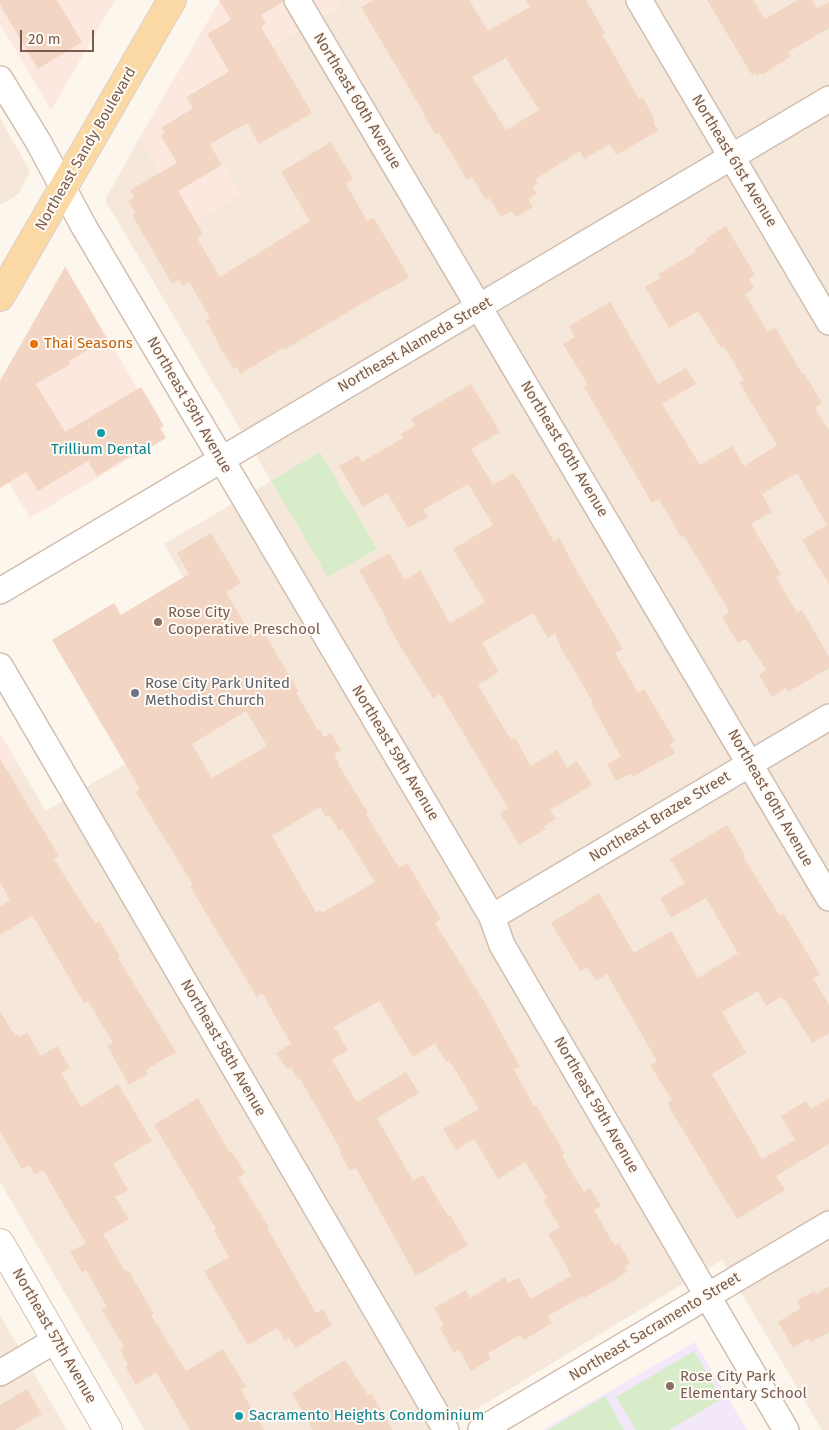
<!DOCTYPE html>
<style>
body{margin:0}
#map{position:relative;width:829px;height:1430px;overflow:hidden;background:#fdf6ec;font-family:"Fira Sans",sans-serif}
canvas{display:block}
.scale{position:absolute;left:20px;top:30px;width:74px;height:22px;box-sizing:border-box;border:2px solid #7a5c4d;border-top:0;padding-left:6px;font-size:15px;line-height:18px;white-space:nowrap;color:#7a5c4d;-webkit-text-stroke:4px #fffaf3;paint-order:stroke}
</style>
<div id="map">
<canvas width="829" height="1430"></canvas>
<div class="scale">20 m</div>
</div>
<script>
const c = document.querySelector('canvas').getContext('2d');
c.lineJoin = 'round';
function fillPath(path, color) { c.fillStyle = color; c.fill(path, 'evenodd'); }
function strokePath(path, color, width, dash) { c.strokeStyle = color; c.lineWidth = width; c.lineCap = dash ? 'butt' : 'round'; c.setLineDash(dash || []); c.stroke(path); }
function label(font, color, halo, rows, align = 'center') {
  c.font = font + ' "Fira Sans",sans-serif'; c.lineWidth = 4; c.setLineDash([]); c.textBaseline = 'middle'; c.strokeStyle = halo; c.fillStyle = color; for (const [text, x, y, turn = 0] of rows) {
    c.save(); c.translate(x, y); c.rotate((+turn || 0) * Math.PI / 180); c.textAlign = isNaN(turn) ? turn : align; if (halo) c.strokeText(text, 0, 0); c.fillText(text, 0, 0); c.restore();
  }
}
fillPath(new Path2D(`
 M335,0h494v1430h-7l-100,-170 -280,170h-297l-145,-248v-409l17,-11 29,49 155,-92 20,-78 -57,-97 107,-63 -166,-281 35,-63 51,87 49,-29 -57,-97 155,-91z
 M0,118l30,53 -11,23 -19,11z
 M0,1315l67,115h-67z`), '#f5e8da');
fillPath(new Path2D(`
 M0,0h115l-64,110 -51,-86z
 M220,0h115l4,6 -156,92 57,98 -48,28 -52,-87z
 M66,267l100,170 -136,81 -26,-43 -4,-94z
 M0,733l17,29 -17,11z`), '#fde8e0');
fillPath(new Path2D(`
 M695,1342l52,88h-205z`), '#f3e8fa');
fillPath(new Path2D(`
 M320,452l57,97 -49,28 -57,-96z
 M694,1351l28,48 -53,31h-33l-20,-33z
 M605,1396l19,34h-77z`), '#d8ecc9');
fillPath(new Path2D(`
 M0,0h57l25,42 -44,27 -38,-64z
 M219,0h64v2l-22,13 5,9 -5,3 51,86 -53,31 -12,-21 -37,21 12,21 -44,26 25,43 -6,4 23,39 90,-56 -29,-49 50,-30 22,37 -7,5 21,37 7,-3 35,59 -23,14 -1,-1 -101,60 -1,-2 -43,26 -3,-7 -3,2 -16,-24 1,-1 -13,-23 4,-3 -21,-36 -6,4 -4,-6 -7,4 -40,-69 3,-2 -7,-12 6,-3 -4,-8 47,-27 -16,-27 4,-3 -4,-5 32,-20 -6,-11 42,-26 -22,-37 24,-14z
 M374,0h95l19,31 42,-24 -4,-7h60l19,33 -3,1 37,65 3,-2 3,4 10,20 -2,1 5,9 -42,24 -6,-11 -26,15 -4,-8 -44,28 2,4 -5,3 4,8 -9,5 5,8 -17,10 -4,-6 -11,6 -12,-19 -3,2 -14,-23 -5,3 -28,-47 -3,2 -12,-19 1,-1 -64,-108zM506,58l33,52 -33,20 -34,-53z
 M707,0h46l12,19 33,-19h14l5,8 12,-6v26l-41,24 3,4 -29,19 -1,-2 -4,3 -2,-3 -3,2z
 M726,226l29,49 -6,4 5,9 -9,6 23,38 7,-5 27,47 2,-1 18,30 -7,5 14,22v154l-27,-44 25,-15 -30,-52 -35,21 10,18 -21,12 30,50 -5,3 21,36 5,-3 27,47v11l-41,24 -2,-4 -14,9 -13,-22 7,-5 -20,-31 -8,4 -16,-26 7,-5 -1,-3 -44,-73 -3,1 -22,-38 -7,4 -68,-116 4,-2 -25,-41 12,-7 -6,-11 41,-24 48,82 28,-16 10,16 -34,20 38,61 32,-19 12,20 33,-21 -38,-63 5,-2 -20,-34 -3,2 -23,-37 -29,17 -24,-41 15,-9 -2,-4 38,-22 -2,-3 14,-8 -2,-3z
 M65,267l42,72 -38,22 2,3 -35,20 29,48 76,-45 23,39 -4,2 6,10 -17,10 -1,-3 -51,31 -9,-15 -50,30 -12,-19 -26,16v-107z
 M471,384l29,48 -29,17 22,36 20,-12 7,9 34,60 5,-4 10,18h-1l55,93 -8,4 23,40 6,-4 31,52 -5,3 5,9 -43,24 -1,-3 -5,2 -10,5 -9,-17 14,-7 -30,-54 2,-1 -31,-52 -7,-16 -7,4 -15,-25 -51,30 17,29 -21,13 33,55 4,-2 16,28 26,-16 10,18 10,-7 15,24 -42,25 6,9 -12,7 2,3 -27,16 -19,-32 8,-5 -68,-114 -7,4 -33,-52 -14,-25h2l-29,-51 30,-17 16,27 15,-10 30,53 35,-21 -32,-53 40,-24 -25,-41 -45,26 5,7 -20,11 -21,-35 -24,14 -24,-41 19,-11 4,7 41,-24 -2,-4 14,-8 -4,-7z
 M211,533l30,50 -15,9 27,46 10,-7 36,61 -3,1 22,37 2,-1 4,8 7,-4 10,17 -7,4 5,9 -1,1 30,49 -2,1 33,54 8,-5 34,56 -6,4 50,80 35,64 -6,3 20,36 2,-1 29,49 -3,2 22,36 6,-4 11,18 -7,4 21,36 4,-3 11,20 -5,4 3,4 -13,9 -31,18 -1,-2 -35,20 4,7 -28,17 -4,-5 -32,18 3,6 -20,12 -12,-21 -5,3 -14,-25 4,-3 -10,-17 32,-18 4,8 35,-21 3,6 11,-5 12,21 40,-23 -3,-5 1,-1 -21,-36 12,-7 -17,-27 4,-2 -22,-36 -27,17 -24,-40 -18,11 -13,-21 36,-20 -30,-49 -3,2 -11,-19 -22,14 -34,-56 -45,26 14,23 -16,10 25,42 49,-30 13,21 -42,25 36,63 10,-6 25,41 2,-1 18,30 -52,31 -60,-108 -6,3 -11,-20 2,-1 -41,-71 -2,1 -7,-13 -4,2 -11,-16 15,-9 -29,-51 -5,4 -47,-77 -20,-34 3,-1 -57,-93 4,-3 -88,-149 62,-37 7,12 68,-41 -12,-21zM246,711l21,35 -55,32 -20,-34zM320,807l6,10 3,-2 10,16 3,-2 33,53 -53,31 -2,-3 -4,2 -44,-76z
 M0,759l59,97 -5,3 41,65 4,-3 21,35 -2,2 58,94 -30,18 2,4 -19,11 -22,-39 6,-3 -25,-42 -4,2 -48,-82 -4,-5 -32,19v-28l10,-7 -10,-18z
 M727,825l18,30 -2,1 37,60 4,-2 36,61 -7,3 16,27v28l-17,10 -28,-45 -2,1 -1,-2 -15,9 -8,-15 -36,21 24,41 -34,21 50,85 33,-19 -14,-24 25,-15 5,8 18,-11v46l-53,32 9,14 -48,29 -65,-107 -4,-9 4,-3 -22,-35 7,-4 -50,-87 -11,7 -9,-14 -7,4 -29,-48 48,-30 35,60 37,-22 27,47 40,-25 -32,-55 -35,20 -11,-20 25,-15 -15,-24z
 M0,1011l15,25 3,-2 2,3 7,-4 14,23 16,-10 13,22 -9,5 20,34 37,-23 34,57 -39,23 15,26 -13,7 14,22 -26,15 22,37 3,-1 26,44 -3,1 35,56 37,-22 23,38 -5,3 23,40h-74l-34,-58 -20,13 -11,-19 3,-2 -8,-14 4,-3 -22,-37 5,-3 -21,-37 -4,2 -12,-20 16,-9 -43,-73 -8,5 -6,-10 -7,4 -22,-37z
 M198,1098l32,55 2,-1 13,21 -7,5 31,49 -2,1 49,85 7,-4 9,16 -36,23 -7,-10 -4,3 -8,-13 -29,17 -44,-74 25,-14 -15,-26 2,-2 -62,-104z
 M829,1286v46l-18,10 -2,-4 -16,10 -15,-26 23,-14 -4,-7 17,-10 2,3z
 M345,1360l23,35 3,-2 22,37h-80l-21,-37z
 M27,1389l15,25 -27,16h-15v-25z`), '#f3d5c3');
const street = new Path2D(`
 M297,0l532,898
 M639,0l190,322
 M0,79l39,64 44,82 409,692 10,28 284,485
 M0,591l829,-492
 M0,666l446,764
 M492,917l337,-200
 M0,1373l56,-33
 M481,1430l348,-206`);
const secondary = new Path2D(`
 M0,1243l108,187`);
const primary = new Path2D(`
 M0,297l172,-297`);
strokePath(street, '#d1beb0', 28);
strokePath(secondary, '#d6c0b0', 30);
strokePath(primary, '#dad1cd', 30);
strokePath(street, '#fff', 25);
strokePath(secondary, '#fff', 28);
strokePath(primary, '#fbd9a5', 28);
for (const [x, y, r, color] of [
 [34,344,5,"#e8710a"],
 [101,433,5,"#0f9aa8"],
 [158,622,5,"#8d6e63"],
 [135,693,5,"#6b7280"],
 [670,1386,5,"#8d6e63"],
 [239,1416,5,"#0f9aa8"]
]) { const dot = new Path2D(); dot.arc(x, y, r, 0, 2 * Math.PI); c.fillStyle = color; c.fill(dot); strokePath(dot, '#fffaf3', 2); }
label('15px', '#7a5c4d', '#fffaf3', [
 ["Northeast 60th Avenue",357,101,59],
 ["Northeast Sandy Boulevard",86,149,-60],
 ["Northeast 61st Avenue",734,161,59],
 ["Northeast Alameda Street",415,345,-30],
 ["Northeast 59th Avenue",189,405,60],
 ["Northeast 60th Avenue",564,449,59],
 ["Northeast 59th Avenue",395,753,59],
 ["Northeast 60th Avenue",770,798,60],
 ["Northeast Brazee Street",660,817,-31],
 ["Northeast 58th Avenue",223,1048,60],
 ["Northeast 59th Avenue",596,1105,60],
 ["Northeast Sacramento Street",655,1327,-31],
 ["Northeast 57th Avenue",54,1336,60]
]);
label('15px', '#c56008', '#fffaf3', [
 ["Thai Seasons",44,344]
], 'left');
label('15px', '#0d838f', '#fffaf3', [
 ["Trillium Dental",101,450],
 ["Sacramento Heights Condominium",249,1416,"left"]
]);
label('15px', '#785e54', '#fffaf3', [
 ["Rose City",168,613],
 ["Cooperative Preschool",168,630],
 ["Rose City Park",680,1377],
 ["Elementary School",680,1394]
], 'left');
label('15px', '#5b616d', '#fffaf3', [
 ["Rose City Park United",145,684],
 ["Methodist Church",145,701]
], 'left');
</script>
